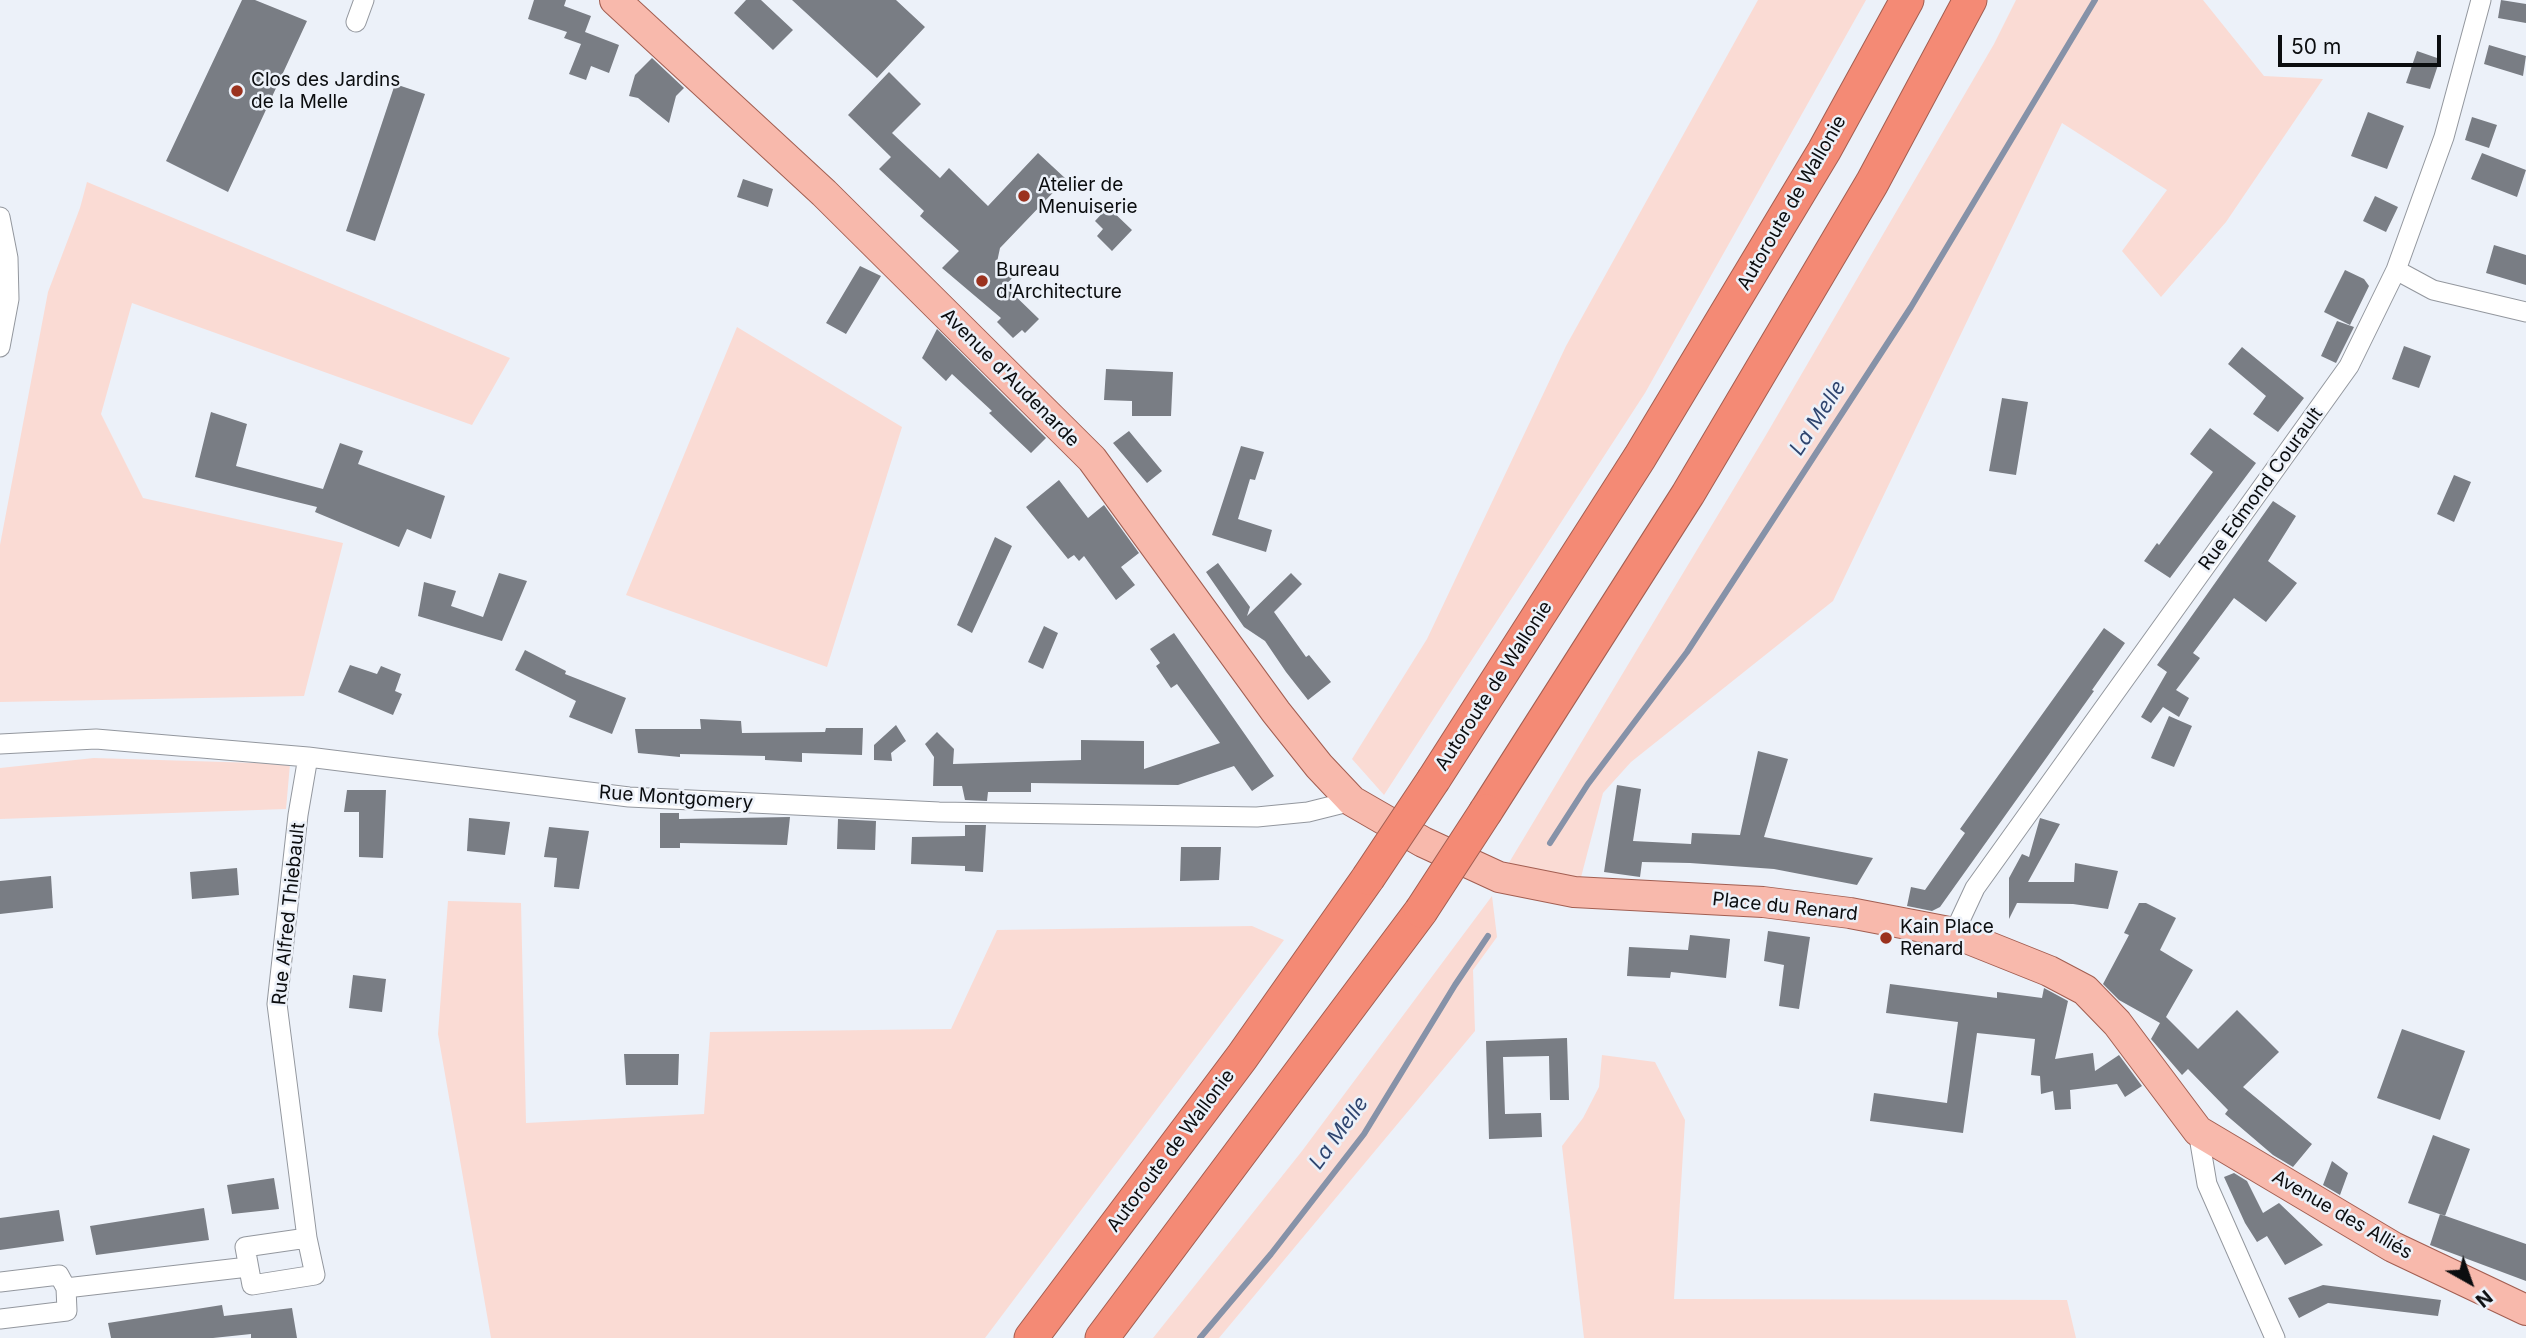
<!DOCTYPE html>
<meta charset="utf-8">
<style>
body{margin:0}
#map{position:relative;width:2526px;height:1338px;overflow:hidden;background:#ecf1f9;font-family:Inter,sans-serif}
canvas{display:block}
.north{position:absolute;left:2435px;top:1247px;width:70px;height:70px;-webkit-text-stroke:5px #ecf1f9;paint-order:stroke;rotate:140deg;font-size:19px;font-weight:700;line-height:28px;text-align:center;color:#0b0d0f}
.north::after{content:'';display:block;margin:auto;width:24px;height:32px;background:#0b0d0f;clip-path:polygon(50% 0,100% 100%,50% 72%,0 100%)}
.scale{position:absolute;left:2278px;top:35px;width:163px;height:32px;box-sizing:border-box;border:4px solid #0b0d0f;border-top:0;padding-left:9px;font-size:21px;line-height:24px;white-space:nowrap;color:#0b0d0f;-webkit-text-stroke:5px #ecf1f9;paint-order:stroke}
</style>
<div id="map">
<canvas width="2526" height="1338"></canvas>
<div class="north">N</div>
<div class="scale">50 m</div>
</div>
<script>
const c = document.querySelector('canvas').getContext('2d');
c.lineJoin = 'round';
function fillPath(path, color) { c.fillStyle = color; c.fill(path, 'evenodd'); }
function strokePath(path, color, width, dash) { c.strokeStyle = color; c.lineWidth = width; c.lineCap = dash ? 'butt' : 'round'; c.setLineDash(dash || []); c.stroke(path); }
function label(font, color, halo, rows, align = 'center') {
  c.font = font + ' Inter,sans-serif'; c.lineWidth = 5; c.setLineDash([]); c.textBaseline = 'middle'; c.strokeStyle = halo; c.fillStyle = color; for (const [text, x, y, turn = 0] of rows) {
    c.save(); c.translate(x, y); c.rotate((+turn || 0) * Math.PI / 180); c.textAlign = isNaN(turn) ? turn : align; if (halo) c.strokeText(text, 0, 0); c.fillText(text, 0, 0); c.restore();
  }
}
fillPath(new Path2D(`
 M1758,0h108l-221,393 -261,402 -32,-36 75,-120 139,-293z
 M2016,0h187l61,76 59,3 -97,143 -65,75 -39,-46 45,-61 -105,-67 -229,478 -202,161 -28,31 -24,92 -72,-19 259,-431 228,-391z
 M87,182l423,176 -38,67 -340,-122 -31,111 42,84 200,45 -39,153 -304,6v-157l48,-253 32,-84z
 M737,327l165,100 -75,240 -201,-72z
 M94,758l196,6 -4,45 -286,10v-51z
 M1492,896l5,41 -24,33 2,61 -256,307h-66l149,-187z
 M448,901l73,2 5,220 178,-9 6,-82 241,-3 46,-99 255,-4 32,14 -299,398h-494l-53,-304z
 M1602,1055l53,7 30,58 -11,179 393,1 9,38h-492l-22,-192 21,-28 16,-31z`), '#fadbd4');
strokePath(new Path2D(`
 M1550,843l38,-59 99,-132 224,-345 184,-307
 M1200,1338l71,-84 93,-120 91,-149 33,-49`), '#8692a8', 6);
fillPath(new Path2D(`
 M242,0h13l52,21 -79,171 -62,-31z
 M534,0h32l-2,6 27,10 -6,16 34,13 -10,28 -18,-7 -5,14 -17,-6 12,-30 -17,-6 3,-6 -39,-13z
 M746,0h15l32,30 -20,20 -39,-37z
 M792,0h104l29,27 -48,51z
 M2501,0l25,4v19l-28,-5z
 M2489,45l37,11 -3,20 -39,-12z
 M2417,51l23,8 -10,30 -24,-6z
 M652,58l32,30 -8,8 -7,27 -31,-25 -9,-2 6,-21z
 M889,72l32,32 -29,29 48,45 9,-10 39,38 50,-53 28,26 -66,69 -3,14 16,15 -8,9 34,33 -14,14 -3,-3 -9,8 -16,-16 4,-4 -59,-50 17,-17 -39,-35 4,-5 -45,-42 12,-12 -43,-42z
 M395,84l30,10 -50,147 -29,-10z
 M2368,112l36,14 -17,43 -36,-13z
 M2472,117l25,8 -8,23 -24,-8z
 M2482,153l44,17 -9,27 -46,-18z
 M743,179l30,10 -5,18 -31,-10z
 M2375,196l23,11 -12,25 -23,-11z
 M1108,207l24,23 -20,21 -15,-15 6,-7 -8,-8z
 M2494,245l32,10v30l-40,-12z
 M860,266l21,10 -35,58 -20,-11z
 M2345,270l19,9 5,7 -19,39 -26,-13z
 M2337,321l17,6 -18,36 -15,-7z
 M937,329l109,109 -15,15 -42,-40 3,-2 -40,-37 -6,7 -24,-23z
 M2404,346l27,10 -12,32 -27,-9z
 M2242,347l62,51 -26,34 -25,-18 13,-18 -38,-32z
 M1106,369l67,3 -2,44h-39v-15l-28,-1z
 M2002,398l26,4 -12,73 -27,-4z
 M211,412l36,12 -11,42 87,23 17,-46 23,8 -5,13 87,32 -14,43 -24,-10 -8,18 -84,-35 2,-5 -122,-30z
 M2210,428l46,35 -86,115 -26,-17 13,-18 2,2 54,-73 -23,-18z
 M1129,431l33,40 -15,12 -34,-40z
 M1241,446l23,6 -9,28 -5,-1 -12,40 34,11 -6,22 -54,-17z
 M2454,475l17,7 -17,40 -17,-8z
 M1059,480l29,38 16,-13 35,48 -18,14 14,18 -19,15 -32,-44 -5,5 -5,-6 -6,4 -42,-52z
 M2273,501l23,15 -28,45 29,22 -31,39 -32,-24 -41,55 7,5 -24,32 13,8 -10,19 -16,-10 -12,16 -10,-6 26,-45 -10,-7z
 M995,537l17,9 -40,87 -15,-8z
 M1218,563l32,44 -3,9 44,-43 11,11 -28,28 32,45 3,-2 22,27 -23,18 -22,-28 -21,-31 -21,-14 -38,-55z
 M499,573l28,8 -25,60 -84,-25 6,-34 32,9 -5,15 32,11z
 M1044,626l14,7 -15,36 -15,-7z
 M2104,628l21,15 -33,47 2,1 -154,216 -8,4 -25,-5 4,-19 14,3 40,-57 -5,-4z
 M1174,633l100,143 -22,15 -18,-25 -56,19 -147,-2v9h-43l-1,9 -22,-1 -3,-14h-29l1,-29 -9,-13 12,-12 17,17 -1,15 128,-4v-20l63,1v28l76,-26 -43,-59 -6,4 -15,-22 4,-3 -10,-14z
 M525,650l41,21 -1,3 61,24 -14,36 -43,-17 7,-16 -61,-31z
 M350,665l27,9 4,-8 20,8 -6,17 7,3 -9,21 -55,-23z
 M2169,716l23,10 -18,41 -23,-9z
 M700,719l41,2 1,12 83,-1 1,-4h37l-1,27 -60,-2v9l-37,-2v-4l-85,-2v3l-42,-4 -3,-24h66z
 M896,725l10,16 -15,12 1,8 -18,-1v-15z
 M1758,751l30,8 -24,78 109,21 -16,27 -83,-16 -84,-6 -48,-1 -2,15 -36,-5 13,-87 24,4 -8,52 58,3 1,-11 48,2z
 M347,790h39l-3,68 -24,-1v-45h-15z
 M660,813h19v6l111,-2 -3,28 -107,-2v5h-20z
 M469,818l41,4 -5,33 -38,-4z
 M2040,818l20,6 -32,58h46l1,-19 43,8 -10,38 -35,-5 -56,-1 -8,16v-41l13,-24 7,3z
 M838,819l38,2 -1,29 -38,-1z
 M965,825h21l-3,47 -18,-1v-5l-54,-2 1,-27 53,-1z
 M549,827l40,4 -10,58 -25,-2 3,-29 -13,-1z
 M1181,847h40l-2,33 -39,1z
 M237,868l2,27 -47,4 -2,-27z
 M51,876l2,32 -53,6v-33z
 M2139,903h7l30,15 -16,32 33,20 -27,47 32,32 39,-39 42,42 -36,35 69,57 -19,23 -20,-12 -48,-41 3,-4 -40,-41 -6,6 -31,-36 9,-16 -41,-23 -16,-16 26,-49 -5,-2z
 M1768,931l42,6 -11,72 -20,-3 5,-41 -20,-4z
 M1690,935l40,4 -4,39 -55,-6 -1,6 -43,-2 2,-29 59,3z
 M353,975l33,4 -4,33 -33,-4z
 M1890,984l107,14v-6l45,6 2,-10 24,13 -13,58 38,-6 2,18 24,-16 23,31 -17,11 -8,-13 -47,6 1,19 -16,1 -2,-19 -12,3 -1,-18 -9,-1 4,-36 -58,-6 -14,100 -93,-12 4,-28 73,10 11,-81 -72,-9z
 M2402,1029l63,22 -25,69 -63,-22z
 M1567,1038l2,62h-19l-1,-44 -46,1 2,57 36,-1 1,24 -53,2 -3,-98z
 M624,1054h55l-1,31h-52z
 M2433,1135l37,14 -25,67 -37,-13z
 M2332,1161l16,12 -8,22 -17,-10z
 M2234,1173l13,8 16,32 16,-10 44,42 -38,20 -18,-29 -10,6 -12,-19 -21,-46z
 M274,1178l5,31 -47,5 -5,-29z
 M204,1208l5,32 -113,15 -6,-29z
 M59,1210l5,31 -64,9v-32z
 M2440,1214l86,30v37l-96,-36z
 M2323,1285l118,15 -3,16 -110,-13 -29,15 -11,-20z
 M222,1305l2,11 68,-8 5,30h-46v-4l-38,4h-102l-3,-15z`), '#797d84');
const minor = new Path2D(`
 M356,22l8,-22
 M0,217l8,41 1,41 -9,48
 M2396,270l37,20 93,22
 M0,744l96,-5 212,18 321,40 310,15 318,5 51,-5 44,-11
 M1954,933l21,-45 374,-522 47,-96 48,-133 37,-137
 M2198,1131l9,53 68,154
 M307,1238l-62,9 7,38 63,-10 -8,-37 -30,-234 21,-189 10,-58
 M0,1282l59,-7 7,13 1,23 -67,8
 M66,1288l182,-21`);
const primary = new Path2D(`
 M615,0l209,193 268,266 184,253 43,54 33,35 71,41 76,35 75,15 189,10 87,11 104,20 95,38 36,19 32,33 81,108 195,116 133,63`);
const motorway = new Path2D(`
 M1434,779l206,-322 184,-306 83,-151
 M1486,811l202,-317 184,-311 98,-183
 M1031,1338l211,-281 126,-179
 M1102,1338l319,-427`);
strokePath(minor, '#93979e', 21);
strokePath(primary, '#a25e51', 32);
strokePath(motorway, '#a25e51', 35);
strokePath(minor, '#fff', 19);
strokePath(primary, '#f8b9ac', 30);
strokePath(motorway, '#f48a75', 33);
const motorwayBridge = new Path2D(`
 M1368,878l66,-99
 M1421,911l65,-100`);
strokePath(motorwayBridge, '#a25e51', 35, []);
strokePath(motorwayBridge, '#f48a75', 33);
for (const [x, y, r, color] of [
 [237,91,7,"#9b321e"],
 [1024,196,7,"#9b321e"],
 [982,281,7,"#9b321e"],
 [1886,938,7,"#9b321e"]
]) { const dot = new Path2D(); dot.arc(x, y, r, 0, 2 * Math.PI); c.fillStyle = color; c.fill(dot); strokePath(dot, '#ecf1f9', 2.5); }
label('19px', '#0b0d0f', '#ecf1f9', [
 ["Clos des Jardins",251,80],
 ["de la Melle",251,102],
 ["Atelier de",1038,185],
 ["Menuiserie",1038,207],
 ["Bureau",996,270],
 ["d'Architecture",996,292],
 ["Kain Place",1900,927],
 ["Renard",1900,949]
], 'left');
label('19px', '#0b0d0f', '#ecf1f9', [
 ["Autoroute de Wallonie",1792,203,-60],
 ["Avenue d'Audenarde",1010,378,45],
 ["Rue Edmond Courault",2261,489,-54],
 ["Autoroute de Wallonie",1494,686,-57],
 ["Rue Montgomery",676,798,4],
 ["Place du Renard",1785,907,6],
 ["Rue Alfred Thiebault",289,914,-84],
 ["Autoroute de Wallonie",1171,1151,-53],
 ["Avenue des Alliés",2342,1215,30]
]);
label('italic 21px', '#2f456f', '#ecf1f9', [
 ["La Melle",1818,418,-57],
 ["La Melle",1339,1133,-54]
]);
</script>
